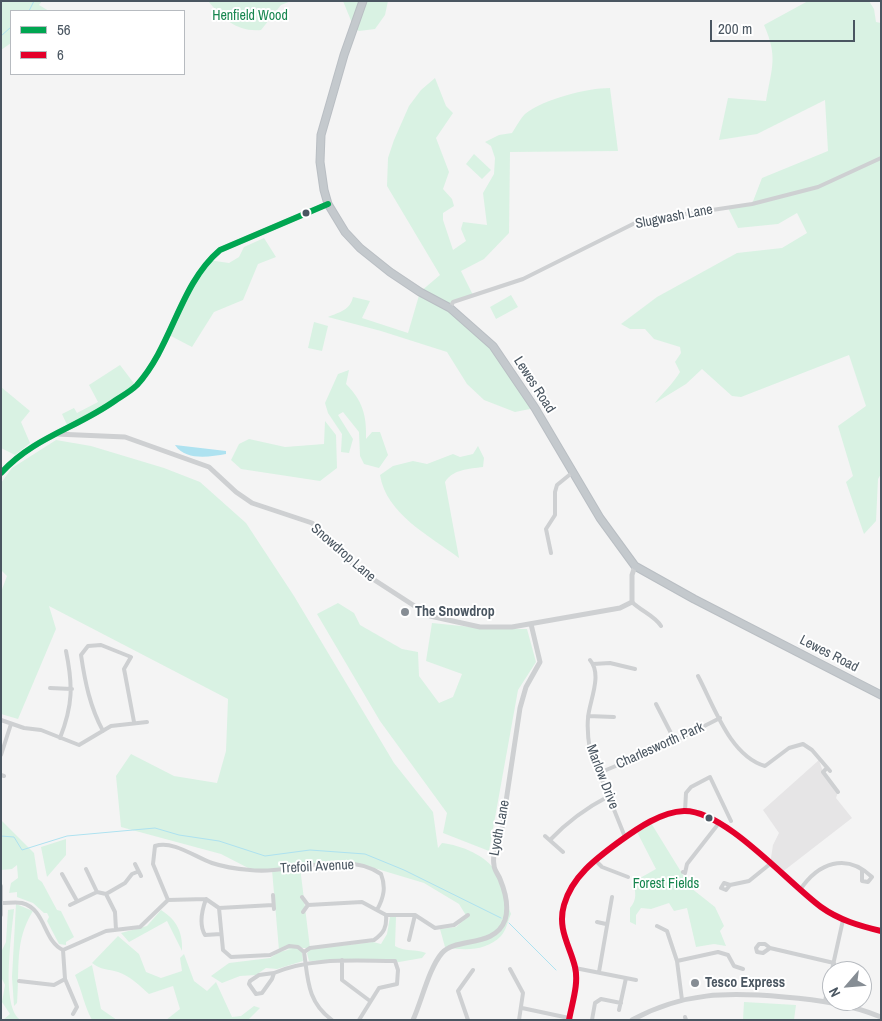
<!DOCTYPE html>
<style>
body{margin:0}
#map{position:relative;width:882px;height:1021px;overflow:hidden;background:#f4f4f4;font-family:"Archivo Narrow",sans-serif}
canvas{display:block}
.frame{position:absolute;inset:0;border:2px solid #4a5661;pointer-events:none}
.legend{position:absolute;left:10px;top:10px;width:175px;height:65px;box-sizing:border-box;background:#fff;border:1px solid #b7bbc0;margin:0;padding:6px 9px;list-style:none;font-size:15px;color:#4a5661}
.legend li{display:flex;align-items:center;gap:10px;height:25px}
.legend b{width:25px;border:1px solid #b7bbc0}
.north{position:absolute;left:822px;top:961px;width:50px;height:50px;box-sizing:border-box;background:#fff;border:1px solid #b7bbc0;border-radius:50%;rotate:243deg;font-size:14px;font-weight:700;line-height:20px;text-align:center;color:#4a5661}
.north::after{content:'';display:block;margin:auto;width:18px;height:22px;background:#868d94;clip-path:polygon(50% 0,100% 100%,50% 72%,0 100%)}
.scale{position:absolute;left:710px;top:20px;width:145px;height:22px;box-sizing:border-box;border:2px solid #4a5661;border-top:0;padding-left:6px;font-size:15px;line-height:18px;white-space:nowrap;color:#4a5661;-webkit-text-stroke:4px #fff;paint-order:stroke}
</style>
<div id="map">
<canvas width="882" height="1021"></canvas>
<div class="frame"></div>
<ul class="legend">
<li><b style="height:6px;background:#00a651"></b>56</li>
<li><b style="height:6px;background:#e4002b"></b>6</li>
</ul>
<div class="north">N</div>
<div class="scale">200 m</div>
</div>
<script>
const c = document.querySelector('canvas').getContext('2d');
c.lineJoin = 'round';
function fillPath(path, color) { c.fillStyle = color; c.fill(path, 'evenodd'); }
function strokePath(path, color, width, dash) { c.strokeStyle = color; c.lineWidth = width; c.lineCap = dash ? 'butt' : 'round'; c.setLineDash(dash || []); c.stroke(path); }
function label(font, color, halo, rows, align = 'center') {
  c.font = font + ' "Archivo Narrow",sans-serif'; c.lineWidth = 4; c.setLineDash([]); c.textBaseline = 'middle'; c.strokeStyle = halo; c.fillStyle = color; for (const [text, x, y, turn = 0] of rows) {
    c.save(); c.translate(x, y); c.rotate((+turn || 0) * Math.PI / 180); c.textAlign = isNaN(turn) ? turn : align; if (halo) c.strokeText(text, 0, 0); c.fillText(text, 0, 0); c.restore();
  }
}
fillPath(new Path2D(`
 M819,760l4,12 15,20 -2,6 16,20 -71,55 -11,-9 3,-19 6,-12 -16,-23z`), '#e6e5e6');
fillPath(new Path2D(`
 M1,1h41l-3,4 10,6h-38v32l-10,7z
 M208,1h83l-10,4 -20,25c-24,2 -38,-11 -53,-29z
 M343,1h45l-3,14 -10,14 -16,2 -5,-3z
 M808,1h61l5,8 2,13 5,1v451l-3,5 -2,42 -12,13 -18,-52 7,-6 -15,-50 28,-20 -17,-51 -108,42 -9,-1 -30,-27 -16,15 -31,19c8,-11 18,-19 25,-31l-5,-10 6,-9 -1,-6 -26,-8 -9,-10h-15l-9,-5 36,-27 80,-44 45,-5 25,-15 -10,-20 -19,11 -40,4 -10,-20 24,-4 10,-26 66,-27 -3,-51 -68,34 -38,6 9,-42 38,3c6,-34 12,-44 -2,-76z
 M435,78l11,28 7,7 -17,25 13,34 -6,17 9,10 2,7 -11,7v7l10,30 13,-9 -5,-12 2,-7 24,3 -4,-32 11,-19 1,-16 -4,-12 -6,-4 14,-7 13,-2c4,-6 8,-14 13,-19 19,-15 62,-26 85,-26l8,63 -108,1 -1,81 -25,26 -23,12 12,24 -20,7 -3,6 43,38 42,62 -20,4 -31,-12 -17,-16 -20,-32 -66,-21 -53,-14c12,-5 22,-7 25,-20l17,4 -8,17 46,15 12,-41 20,-17 -53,-89 1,-28 6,-18 15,-34 12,-16z
 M474,154l17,16 -9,9 -16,-15z
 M264,238l12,19 -18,7 -15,36 -29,12 -22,35 -23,-12 15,-37 24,-38 21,3 10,-6 5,-10z
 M511,295l7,12 -22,12 -6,-12z
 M314,322l14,4 -6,25 -14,-3z
 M120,365l16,21 -68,41 -6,-13 12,-6 3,5 21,-11 -9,-17z
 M349,370l-3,14c16,16 21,31 20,55l6,-7h8l8,23 -9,13 -15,-4 -4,-8 -1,-24 -16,-20 -5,3 15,24 -4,14 -8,-1 1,-18 -14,-21 -3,-10 13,-29z
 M1,387l29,24 -9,11 9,21 -15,12 -14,-7z
 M325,421l11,14 1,33 -17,13 -79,-12 -10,-9 8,-16 10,-5 36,8 39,-3z
 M56,440l35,6 73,22 36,14 46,41 48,73 100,167 39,49 5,36 4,-5c19,2 45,13 54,29 7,12 10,29 15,42 -3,6 -5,17 -10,22 -15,15 -36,15 -56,11l-5,-18 16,-2 11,-10 -8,-13 -35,-21 -60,-18 -16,-2 -48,4 10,81h-12l4,4 1,9 -26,8 -11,-1 -10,7 -16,1 -18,7 -11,-7 18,-13 41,-5 9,-6 13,-3 -13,1 -7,-80 -18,1 -33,-17 -100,-27 -5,-51 15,-22 43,22 43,7 9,-32 2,-52 -179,-93 7,23 -38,90 -17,-5v-122l6,-16 -6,-6v-87l11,-15z
 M478,446l6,12 -1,9c-14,2 -30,2 -38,15l14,76c-29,-22 -73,-44 -79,-83l13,-9 20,-5 14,3 26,-10 7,3 13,-3z
 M338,603l16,10 6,12 42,24 16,3 1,24 20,27 14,-6 9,-23 -36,-13 6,-38 59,6h36l9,33 -18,28 -29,161 -46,-18 4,-20 -67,-92 -63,-107z
 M1,820l33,33 4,26 4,3 15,28 4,1 13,26 -8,5v3l-7,-1 -12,-23 2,-4 -2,-4h-3l-11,-10 -16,-6v-5l-8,1 2,-10 7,-5 -1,-13 -5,4 -11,1z
 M651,823l40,65 24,19 9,19 -4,5 6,15 -12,-2 -18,3 -9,-39 -13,3 -5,-8 -18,6 -10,-1 -5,7v10l-6,-3v-14c7,-8 6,-16 3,-26l23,-13 -19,-37z
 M66,839v16l-19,22 -6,-30z
 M16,904l17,7c-19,30 -13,58 -16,92l-3,3 -2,-29z
 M14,909c-2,22 -14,100 7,111h-18l7,-6 -8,-12 3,-17 -4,-8 1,-27 4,-8 2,-32z
 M161,910c16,10 22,23 21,41l-15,-30 -38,21 -8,-9 26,-7z
 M390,917h6l-1,29c9,6 21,3 31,7l-4,5 -23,4 -20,-3 -70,2 -2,-8 4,-4 62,-7 8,2 6,-10z
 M118,936l21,18 7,18 15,6 21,-7 -2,-13 4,-4 10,27 13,10 9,-9 16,35 9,-1 13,-10 6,2 -12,12h-82l14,-11 -7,-23 -24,8c-9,-8 -19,-18 -31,-22 -10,-3 -17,-2 -26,-9z
 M92,965l9,44 16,11h-25c-8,-15 -10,-29 -17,-45z
 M744,1002l52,3 -2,15h-51z`), '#d9f2e3');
fillPath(new Path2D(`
 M175,445l51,6v3c-17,3 -40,7 -51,-9z`), '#aee2f0');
strokePath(new Path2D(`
 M29,11l5,-10
 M1,36l10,-9
 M1,836l13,1 8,13 45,-14 88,-8 24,7 40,6 46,15 45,-6 55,4 39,16 97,48
 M509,923l47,47`), '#aee2f0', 1);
const trunk = new Path2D(`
 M363,1l-19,54 -23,80 -1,27 4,28 4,14 17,28 15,16 30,24 30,20 30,16 43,38 42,62 65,110 35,48 59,33 187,96`);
strokePath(trunk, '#b9bec3', 9);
strokePath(new Path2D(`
 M450,308l3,-6 70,-23 116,-58 113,-17 66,-17 63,-29
 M551,553l-5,-24 9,-14v-23l2,-7 16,-13
 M632,602c9,9 23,14 29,24
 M590,660c13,15 -1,42 -2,58 -1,12 0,21 2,32l35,87
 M593,664l17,-1 25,6
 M698,676c16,30 32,80 67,90l24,-18 14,-4 9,6 18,21
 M50,688l22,1
 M656,704l19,37
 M588,716l26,1
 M1,720l23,8 17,2 38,15 32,-19 36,-4
 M103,731c-13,-24 -18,-49 -22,-76l7,-9 13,-1 30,12 -7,12 1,5 9,48
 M60,738c13,-33 13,-53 6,-87
 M1,755l10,-31
 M826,769l-3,3 15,20
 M599,773l76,-32 45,-23
 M1,775l3,1
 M685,811l1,-18 5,-6 19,-10 21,44
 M545,836l18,16
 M550,840c18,-19 36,-32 59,-44
 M595,860l7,7 26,10
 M135,864l6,12
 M86,869l11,23
 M683,872l2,1 2,-9 32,-41
 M62,874l15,27
 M730,885l-6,-2 -3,5 5,2 4,-5 19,-4 21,-17
 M1,886v29
 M800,890c18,-27 46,-38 72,-13l-4,5 -6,-1v-10
 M97,892l9,2 9,18 1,18
 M106,894l19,-11 7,-9 5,-2
 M273,895l1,14
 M302,897l6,8 -5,7
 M206,899c-4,11 -7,26 -1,36l16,-1
 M168,900l-15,-36 2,-18c18,-6 40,11 57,17 12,4 26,6 38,7 40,5 95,-21 131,4 5,13 3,23 -4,36
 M2,903c7,0 14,-1 20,0 24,6 21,38 41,47l43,-19 34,-4 28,-27 38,-1 13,9 4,42 8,7 39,-2 19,-9 9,1 6,5c4,27 3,50 28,68
 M70,905l27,-13
 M308,905l54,-3 24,13
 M219,908l54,-3
 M386,915h29l20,13 19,-3 14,-10
 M597,922l9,2
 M657,926l10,5 10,30 5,39
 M409,940l6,-25
 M770,948l-7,5 -6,-1 -1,-4 3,-4h6l5,4 64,15
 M63,950l2,29 12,28 -4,7
 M304,952l6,-4 64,-8c10,-7 13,-13 12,-25
 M342,960v20l28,21
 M677,961l41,-9 10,3 6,11 9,3
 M575,968l61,12
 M510,969l13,24 -4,27
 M599,972l13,-75
 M274,973l-15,2 -9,6 -1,3 7,10 6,-1 10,-14 2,-6c37,-16 81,-12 121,-12l3,9 -1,14 -18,4 -20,32
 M19,981l35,4 11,-6
 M825,1001l18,-81
 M522,1008l47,10
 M619,1010l7,-32
 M685,1017l1,3
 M468,1020l-10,-29 15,-21
 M569,1020c3,-17 10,-36 6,-53 -5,-21 -18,-38 -11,-62 8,-29 33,-47 56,-64 18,-13 41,-29 64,-30 41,-1 104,72 137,96 18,13 39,19 60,24
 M592,1020l3,-17 6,-4 20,4`), '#ced0d2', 4);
strokePath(new Path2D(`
 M56,434l69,3 84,30 27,25 16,11 60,20 47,47 71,46 50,11h32l108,-19 12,-6v-27l3,-9
 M413,1020c9,-20 16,-52 29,-67 14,-16 53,-5 63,-33 4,-13 0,-29 -5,-41 -2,-5 -6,-9 -6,-14 -2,-11 3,-20 7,-30l19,-127 6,-21 14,-25 -9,-38
 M632,1020c51,-28 96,-28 152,-23 35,3 65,7 97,20`), '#ced0d2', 5);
strokePath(new Path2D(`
 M1,473c33,-36 76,-45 115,-73 6,-4 15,-9 21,-15 36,-40 42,-100 83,-135l108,-46`), '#ced0d4', 5.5);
strokePath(trunk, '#c4c9cd', 7);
strokePath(new Path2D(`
 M1,473c33,-36 76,-45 115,-73 6,-4 15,-9 21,-15 36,-40 42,-100 83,-135l108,-46`), '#00a651', 6);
strokePath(new Path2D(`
 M569,1020c3,-17 10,-36 6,-53 -5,-21 -18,-38 -11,-62 8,-29 33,-47 56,-64 18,-13 41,-29 64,-30 41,-1 104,72 137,96 18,13 39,19 60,24`), '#e4002b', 6);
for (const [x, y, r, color] of [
 [306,213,4.5,"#4a5661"],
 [405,612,5,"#868d94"],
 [709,818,4.5,"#4a5661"],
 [695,983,5,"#868d94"]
]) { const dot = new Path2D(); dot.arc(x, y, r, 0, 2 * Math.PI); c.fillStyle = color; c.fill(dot); strokePath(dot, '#fff', 2); }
label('14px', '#17864f', '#fff', [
 ["Henfield Wood",250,16],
 ["Forest Fields",666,884]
]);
label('14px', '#4a5661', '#fff', [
 ["Slugwash Lane",674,217,-11],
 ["Lewes Road",534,385,57],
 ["Snowdrop Lane",343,553,41],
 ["Lewes Road",829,654,27],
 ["Charlesworth Park",660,746,-24],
 ["Marlow Drive",602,777,69],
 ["Lyoth Lane",500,828,-79],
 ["Trefoil Avenue",317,867,-3]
]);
label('bold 14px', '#4a5661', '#fff', [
 ["The Snowdrop",415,612],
 ["Tesco Express",705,983]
], 'left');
</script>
